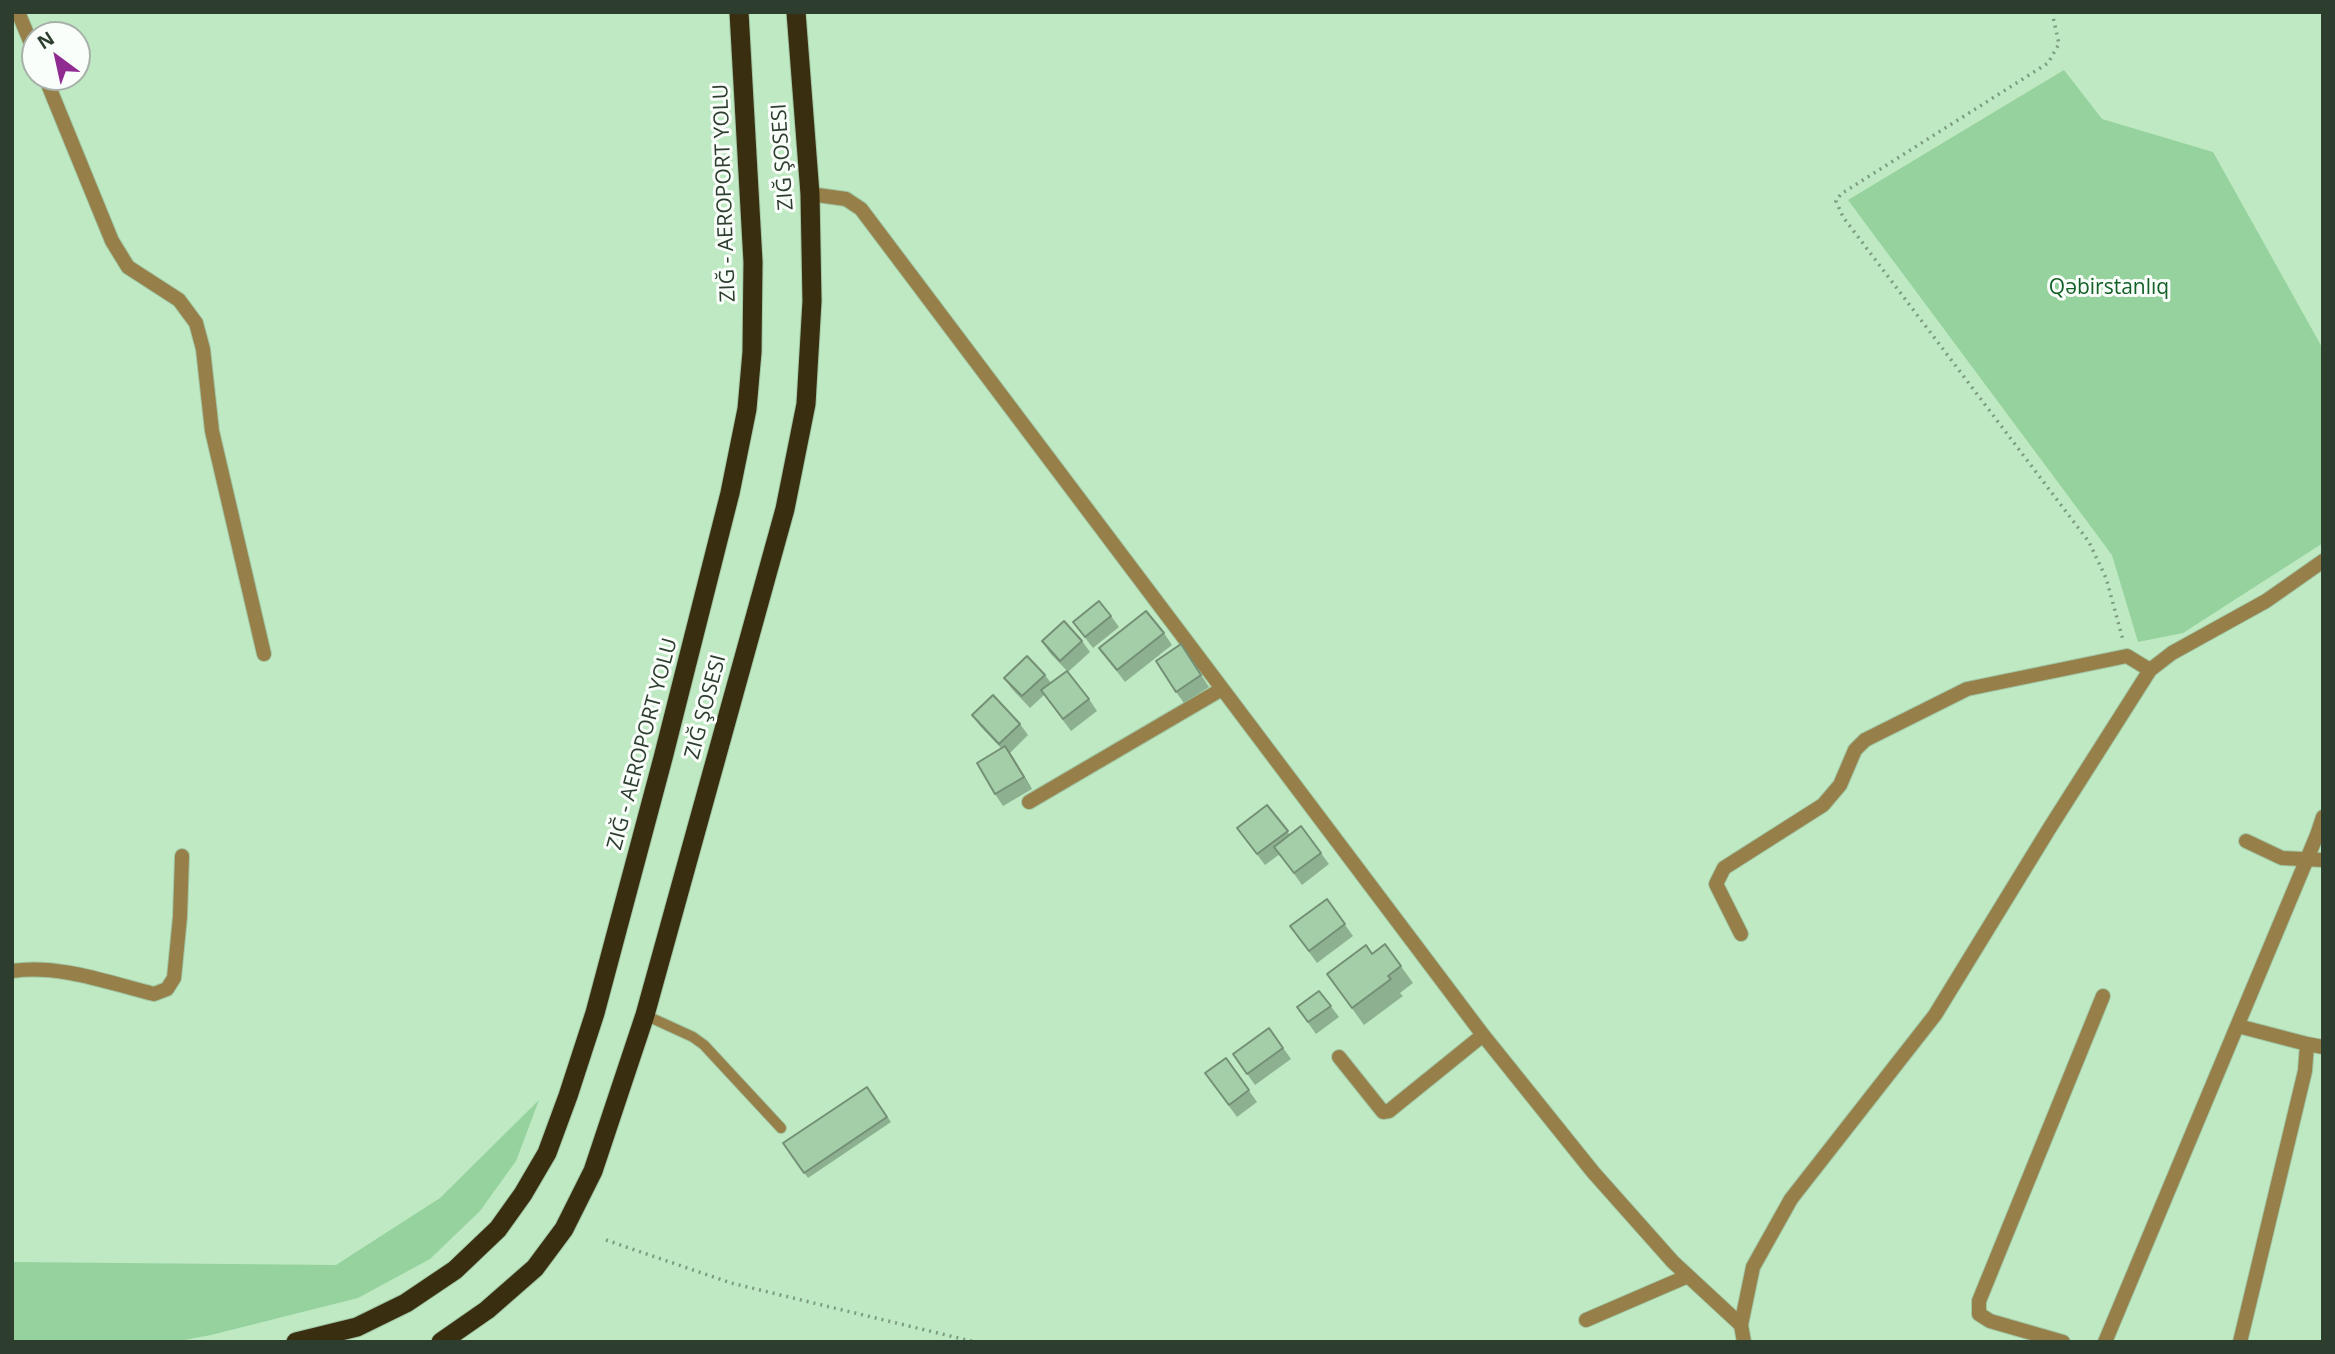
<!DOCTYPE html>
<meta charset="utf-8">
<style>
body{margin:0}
#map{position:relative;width:2335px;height:1354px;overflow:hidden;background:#bee9c2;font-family:"Open Sans",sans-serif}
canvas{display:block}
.frame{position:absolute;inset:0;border:14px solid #2d3e2f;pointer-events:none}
.north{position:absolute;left:21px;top:21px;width:70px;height:70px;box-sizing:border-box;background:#fafefa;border:2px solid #a8b1a9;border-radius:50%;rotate:327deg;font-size:19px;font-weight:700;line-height:28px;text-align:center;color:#2d3e2f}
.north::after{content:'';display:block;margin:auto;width:24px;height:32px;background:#902b91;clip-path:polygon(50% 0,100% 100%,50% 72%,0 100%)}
</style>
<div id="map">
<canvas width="2335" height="1354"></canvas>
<div class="frame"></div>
<div class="north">N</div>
</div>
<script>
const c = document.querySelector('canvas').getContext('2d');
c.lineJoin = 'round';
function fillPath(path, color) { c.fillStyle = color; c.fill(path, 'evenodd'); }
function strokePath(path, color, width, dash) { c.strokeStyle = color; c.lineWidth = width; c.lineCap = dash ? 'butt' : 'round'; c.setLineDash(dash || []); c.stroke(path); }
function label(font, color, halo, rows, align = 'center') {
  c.font = font + ' "Open Sans",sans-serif'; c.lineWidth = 6; c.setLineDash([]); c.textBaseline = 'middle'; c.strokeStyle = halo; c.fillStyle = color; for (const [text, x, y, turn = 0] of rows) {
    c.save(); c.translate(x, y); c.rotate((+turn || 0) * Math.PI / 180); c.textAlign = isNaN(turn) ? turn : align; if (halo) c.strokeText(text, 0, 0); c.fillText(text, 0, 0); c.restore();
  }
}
fillPath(new Path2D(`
 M2064,70l38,49 111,33 110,197v194l-140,90 -45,9 -26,-87 -264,-355z
 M539,1100l-23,61 -36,50 -50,48 -72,39 -147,37 -37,7h-162v-80l324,3 104,-67z`), '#96d29d');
const service = new Path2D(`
 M645,1015l48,22 11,8 77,83`);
const minor = new Path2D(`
 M18,12l17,41
 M45,77l67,164 16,26 51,33 17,23 7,26 9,82 52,223
 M810,194l36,5 15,10 622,826 110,137 80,90 68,63 3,17
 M1029,802l193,-113
 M2246,841l36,17 41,2
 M1741,934l-25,-50 8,-16 99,-63 17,-20 15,-35 10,-10 102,-51 160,-33 23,14
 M12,971c48,-7 97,12 142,23l13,-5 7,-11 6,-61 2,-61
 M2238,1026l69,18 -2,27 -65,271
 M2307,1044l16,3
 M1339,1057l44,55 6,-1 94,-76
 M1586,1320l102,-44
 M1741,1325l12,-58 38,-68 144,-184 114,-186 101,-159 22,-17 94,-52 57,-40
 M2063,1342l-73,-21 -11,-7v-13l124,-305
 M2105,1342l212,-507 6,-18`);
const trunk = new Path2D(`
 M296,1342l61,-15 49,-24 49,-33 43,-41 25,-35 24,-41 21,-57 27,-83 68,-255 67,-265 17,-84 5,-57 1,-90 -14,-250
 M441,1342l46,-32 48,-42 29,-39 29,-58 52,-156 140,-506 21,-105 6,-103 -2,-107 -14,-182`);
strokePath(service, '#a1c7a5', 12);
strokePath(minor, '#a1c7a5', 16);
strokePath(trunk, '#a1c7a5', 21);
strokePath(new Path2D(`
 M2052,12l7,32 -11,19 -207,131 -5,7 7,16 246,325 17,36 17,62
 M606,1240l125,43 244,59`), '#7c9b7f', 3.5, [2, 5]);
strokePath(service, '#967f49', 10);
strokePath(minor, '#967f49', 14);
strokePath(trunk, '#392e10', 19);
fillPath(new Path2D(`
 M1111,616l8,11 -26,21 -20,-26z
 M1164,633l8,12 -47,37 -26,-34z
 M1042,641h40l8,11 -22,20 -18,-19z
 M1189,656l20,31 -25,16 -8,-11z
 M1045,675l6,8 38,16 8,12 -26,20 -27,-36 -14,13 -18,-19 -8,-11z
 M972,715l48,9 8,11 -18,18 22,36 -29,17 -8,-12 6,-46 -21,-22z
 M1267,805l23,30 11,-9 28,38 -27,21 -22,-31 -15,11 -28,-37z
 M1327,899l26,37 -36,27 -27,-37z
 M1385,944l28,39 -13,10 3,3 -39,29 -37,-51 45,-20z
 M1319,991l20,26 -23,17 -19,-27z
 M1269,1028l22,31 -36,26 -22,-31z
 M1226,1058l31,44 -20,15 -32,-44z
 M867,1087l24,35 -83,56 -25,-35z`), '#8db190');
fillPath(new Path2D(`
 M1005,746l8,11 19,32 -8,-12z`), '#739076');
const building = new Path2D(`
 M1099,601l12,15 -26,21 -12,-15z
 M1146,611l18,22 -47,37 -18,-22z
 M1064,621l18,20 -22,20 -18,-20z
 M1181,644l20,31 -25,17 -20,-31z
 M1027,656l18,19 -23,21 -18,-18z
 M1067,671l22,28 -26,20 -22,-29z
 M993,695l27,29 -21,20 -27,-29z
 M1005,746l19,31 -29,17 -18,-31z
 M1267,805l21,26 -31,23 -20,-26z
 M1301,826l20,27 -27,20 -20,-26z
 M1327,899l18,25 -36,27 -19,-25z
 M1385,944l16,22 -13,10 3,3 -39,29 -25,-34 39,-29 6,9z
 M1319,991l12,15 -23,16 -11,-15z
 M1269,1028l14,20 -36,26 -14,-20z
 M1226,1058l23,32 -20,15 -24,-32z
 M867,1087l20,30 -83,56 -21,-30z`);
fillPath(building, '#a4cea8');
strokePath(building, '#739076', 2);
label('21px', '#2d3e2f', '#fafefa', [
 ["ZIĞ ŞOSESI",783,157,-94],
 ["ZIĞ - AEROPORT YOLU",725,193,-92],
 ["ZIĞ ŞOSESI",706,707,-75],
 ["ZIĞ - AEROPORT YOLU",643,744,-75]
]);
label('21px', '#146128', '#fafefa', [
 ["Qəbirstanlıq",2109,288]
]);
</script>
